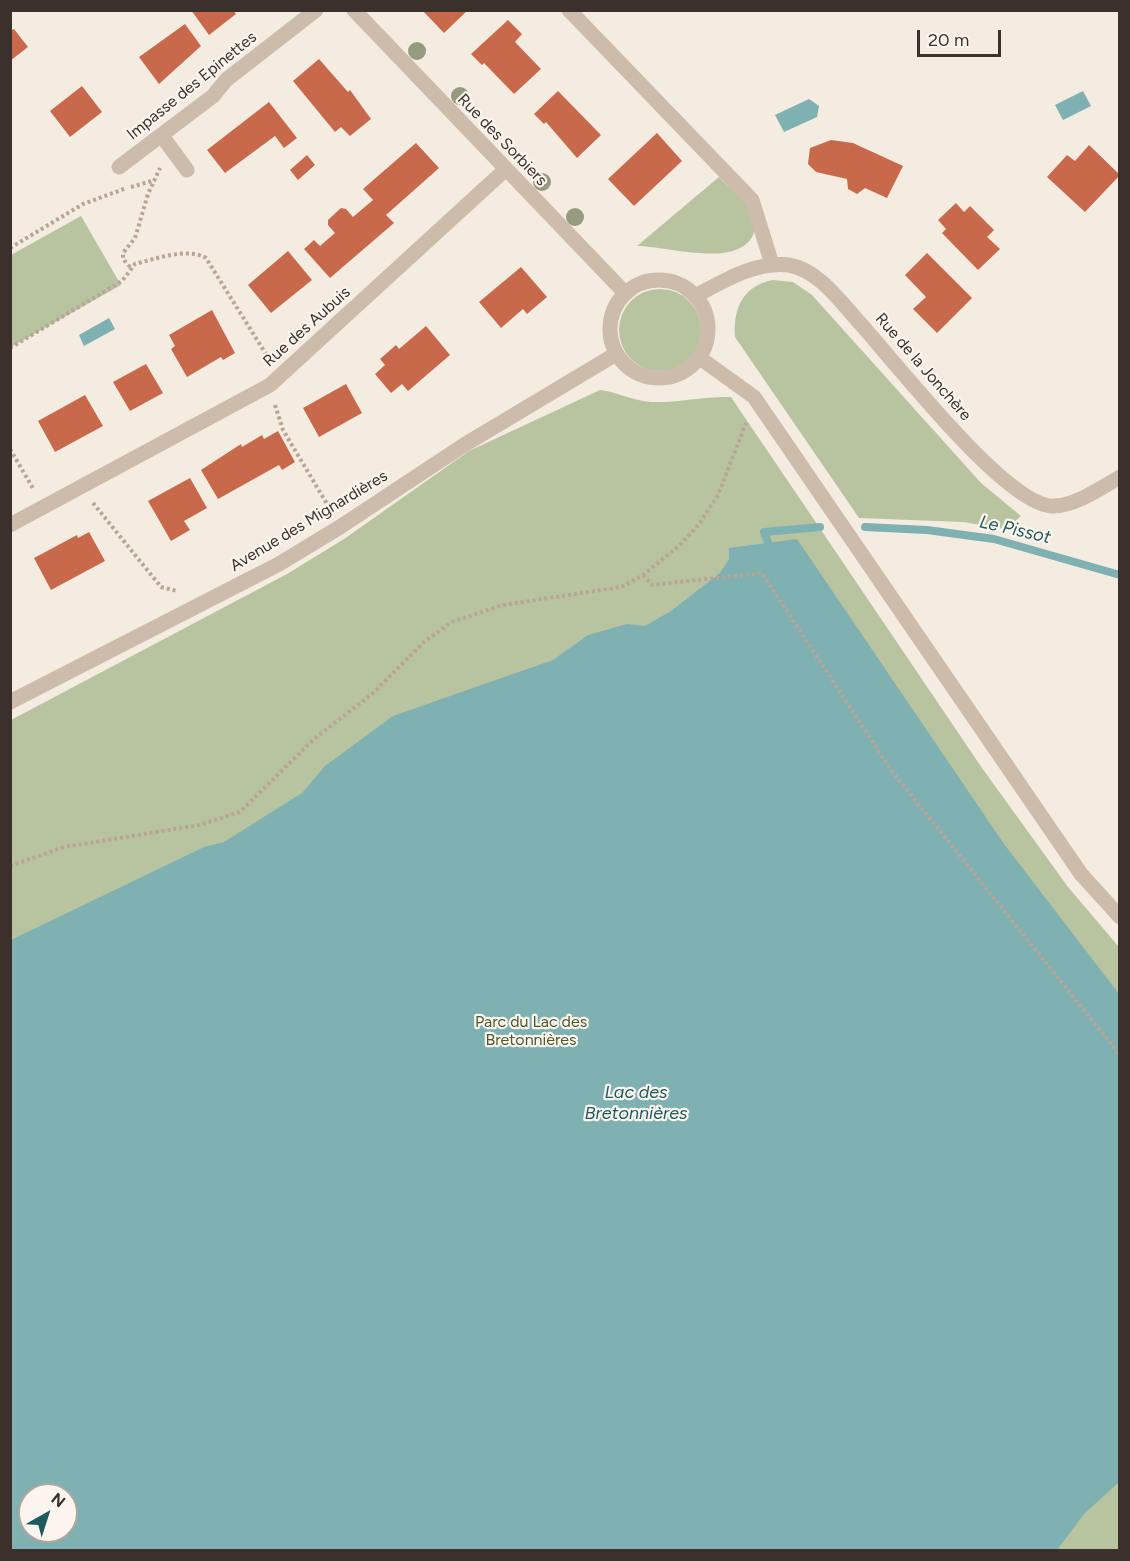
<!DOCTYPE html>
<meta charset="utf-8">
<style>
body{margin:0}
#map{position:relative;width:1130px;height:1561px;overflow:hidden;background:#f4ebe1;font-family:Figtree,sans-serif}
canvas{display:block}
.frame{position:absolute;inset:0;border:12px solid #3b302b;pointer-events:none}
.north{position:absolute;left:18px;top:1483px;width:60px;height:60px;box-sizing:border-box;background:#fbf5ee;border:2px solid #aea6a0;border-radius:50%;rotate:39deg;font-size:16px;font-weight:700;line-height:24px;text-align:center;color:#3b302b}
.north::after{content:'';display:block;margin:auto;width:21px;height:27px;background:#1f5a5e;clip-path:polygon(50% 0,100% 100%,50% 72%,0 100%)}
.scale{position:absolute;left:917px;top:30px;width:84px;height:27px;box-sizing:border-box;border:3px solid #3b302b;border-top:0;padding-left:8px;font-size:18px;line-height:21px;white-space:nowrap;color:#3b302b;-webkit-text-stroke:4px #fbf5ee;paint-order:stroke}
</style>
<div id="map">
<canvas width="1130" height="1561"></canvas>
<div class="frame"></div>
<div class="north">N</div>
<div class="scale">20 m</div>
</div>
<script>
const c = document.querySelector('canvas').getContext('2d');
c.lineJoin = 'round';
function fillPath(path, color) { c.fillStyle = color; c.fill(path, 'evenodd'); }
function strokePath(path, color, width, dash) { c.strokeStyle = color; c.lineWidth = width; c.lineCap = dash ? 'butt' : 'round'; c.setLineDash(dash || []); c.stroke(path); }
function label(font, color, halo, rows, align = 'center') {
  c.font = font + ' Figtree,sans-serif'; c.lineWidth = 4.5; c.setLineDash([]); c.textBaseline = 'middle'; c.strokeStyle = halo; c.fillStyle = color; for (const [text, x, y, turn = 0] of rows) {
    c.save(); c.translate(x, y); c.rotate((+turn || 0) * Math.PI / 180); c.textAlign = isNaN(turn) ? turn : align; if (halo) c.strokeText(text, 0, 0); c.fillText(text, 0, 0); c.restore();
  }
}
fillPath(new Path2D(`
 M719,177c9,10 25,21 32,34 4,7 5,19 1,26 -18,31 -85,9 -115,9z
 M81,216l40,69 -110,62v-92z
 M773,280l20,2 19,13 169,188 40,33 -15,13 -43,-7 -104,-4 -124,-181c-2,-29 8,-51 38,-57z
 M619 330a41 41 0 1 1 82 0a41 41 0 1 1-82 0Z
 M600,390c17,2 34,11 51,12 27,1 53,-6 80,-5l251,371 86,119 51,60v603h-1108v-830l276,-146 57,-35 125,-88zM30,1495h36v36h-36z`), '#b8c4a0');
fillPath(new Path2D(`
 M1083,91l8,15 -28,14 -8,-15z
 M809,99l10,7 -2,11 -33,15 -9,-17z
 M109,318l6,11 -31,17 -5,-11z
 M797,539l207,305 115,150v488l-35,32 -27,36h-1046v-610l193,-93 20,-5 78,-49 23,-27 68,-50 160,-56 35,-25 39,-11 18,2 26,-15 49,-38 9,-14v-11zM30,1495h36v36h-36z`), '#7fb0b2');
strokePath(new Path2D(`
 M865,527l62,3 67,9 126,36
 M772,553l-8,-21 56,-5`), '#7fb0b2', 8);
fillPath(new Path2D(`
 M191,10h42l3,4 -27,21z
 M422,10h46l-24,23z
 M508,20l14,14 -7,8 26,27 -27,25 -30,-31 -2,2 -11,-11z
 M185,24l16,22 -42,38 -20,-27z
 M14,29l14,18 -18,14v-30z
 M319,59l29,33 2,-2 21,29 -21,17 -9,-9 -6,5 -42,-51z
 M82,86l20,26 -32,25 -20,-26z
 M558,91l43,44 -24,23 -31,-36 -2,2 -10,-10z
 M269,102l28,36 -13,10 -9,-12 -50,37 -18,-23z
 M657,133l25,28 -48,45 -26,-27z
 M831,140l22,3 50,23 -16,32 -22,-10 -8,6 -9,-5 -1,-10 -31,-7 -8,-8 2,-16z
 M416,143l23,25 -53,47 8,8 -64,55 -26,-29 10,-9 6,6 15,-13 -7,-8v-5l13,-12 5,1 7,8 20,-17 -10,-11z
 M1089,145l31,30 -35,37 -38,-35 20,-22 8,6z
 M307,155l8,10 -17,15 -8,-10z
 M956,203l8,9 6,-6 24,24 -7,7 13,12 -22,21 -36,-37 4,-4 -8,-9z
 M288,251l24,29 -41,33 -23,-28z
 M927,253l45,45 -35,35 -24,-24 13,-12 -21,-22z
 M521,267l26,30 -20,17 -4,-5 -22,19 -22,-26z
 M212,310l23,43 -12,7 -2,-3 -34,20 -16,-28 4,-3 -6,-11z
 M426,326l24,29 -42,36 -6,-7 -11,9 -16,-19 10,-9 -5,-6 16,-14 3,4z
 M146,364l17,29 -33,18 -17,-29z
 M346,384l16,29 -43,24 -16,-29z
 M85,395l18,31 -48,26 -17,-31z
 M278,431l17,31 -13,8 -3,-5 -61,34 -17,-29 40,-26 1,3 20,-12 2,4z
 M190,478l17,30 -23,13 6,9 -19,11 -23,-40z
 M89,532l16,29 -54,29 -17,-32 43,-23 1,3z`), '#c8694b');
strokePath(new Path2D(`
 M131,187l24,-7
 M10,248l73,-44 41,-15
 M130,267l-7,-8v-6l12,-15 13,-44 12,-26
 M10,348l112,-67 13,-17c19,-5 53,-17 71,-6l63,101
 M275,405l8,25 47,79
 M10,449l24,41
 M93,503l68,84 16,4
 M643,575l9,10 110,-12 129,197 229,285
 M10,866l54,-19 135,-22 41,-13 74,-73 58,-45 53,-53 27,-19 51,-17 118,-18 22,-12 36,-29 21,-23 18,-28 28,-72`), '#b9a596', 4, [3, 3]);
strokePath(new Path2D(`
 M354,10l271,283
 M569,10l183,190 20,64
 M162,136l25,34
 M119,167l94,-71 13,-16 90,-70
 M610 329a49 49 0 1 1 98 0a49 49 0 1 1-98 0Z
 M695,296c29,-15 60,-35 94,-31 29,5 51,36 69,56 35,38 148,185 195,185 22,0 48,-18 67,-29
 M700,358l54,39 327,477 39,43
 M10,525l260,-140 236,-216
 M10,702l269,-138 61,-37 124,-82 152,-91`), '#cdbbac', 15);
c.fillStyle = '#969b7f';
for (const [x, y] of [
 [417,51],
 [460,96],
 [542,182],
 [575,217]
]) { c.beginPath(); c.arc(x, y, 9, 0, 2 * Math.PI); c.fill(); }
label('16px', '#3b302b', '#fbf5ee', [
 ["Impasse des Epinettes",192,86,-39],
 ["Rue des Sorbiers",502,140,46],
 ["Rue des Aubuis",307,327,-42],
 ["Rue de la Jonchère",923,367,49],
 ["Avenue des Mignardières",309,521,-31]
]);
label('16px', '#4a5a2e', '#fbf5ee', [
 ["Parc du Lac des",531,1022],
 ["Bretonnières",531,1040]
]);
label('italic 18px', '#1f5a5e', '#fbf5ee', [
 ["Le Pissot",1015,530,13],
 ["Lac des",636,1093],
 ["Bretonnières",636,1114]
]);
</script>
